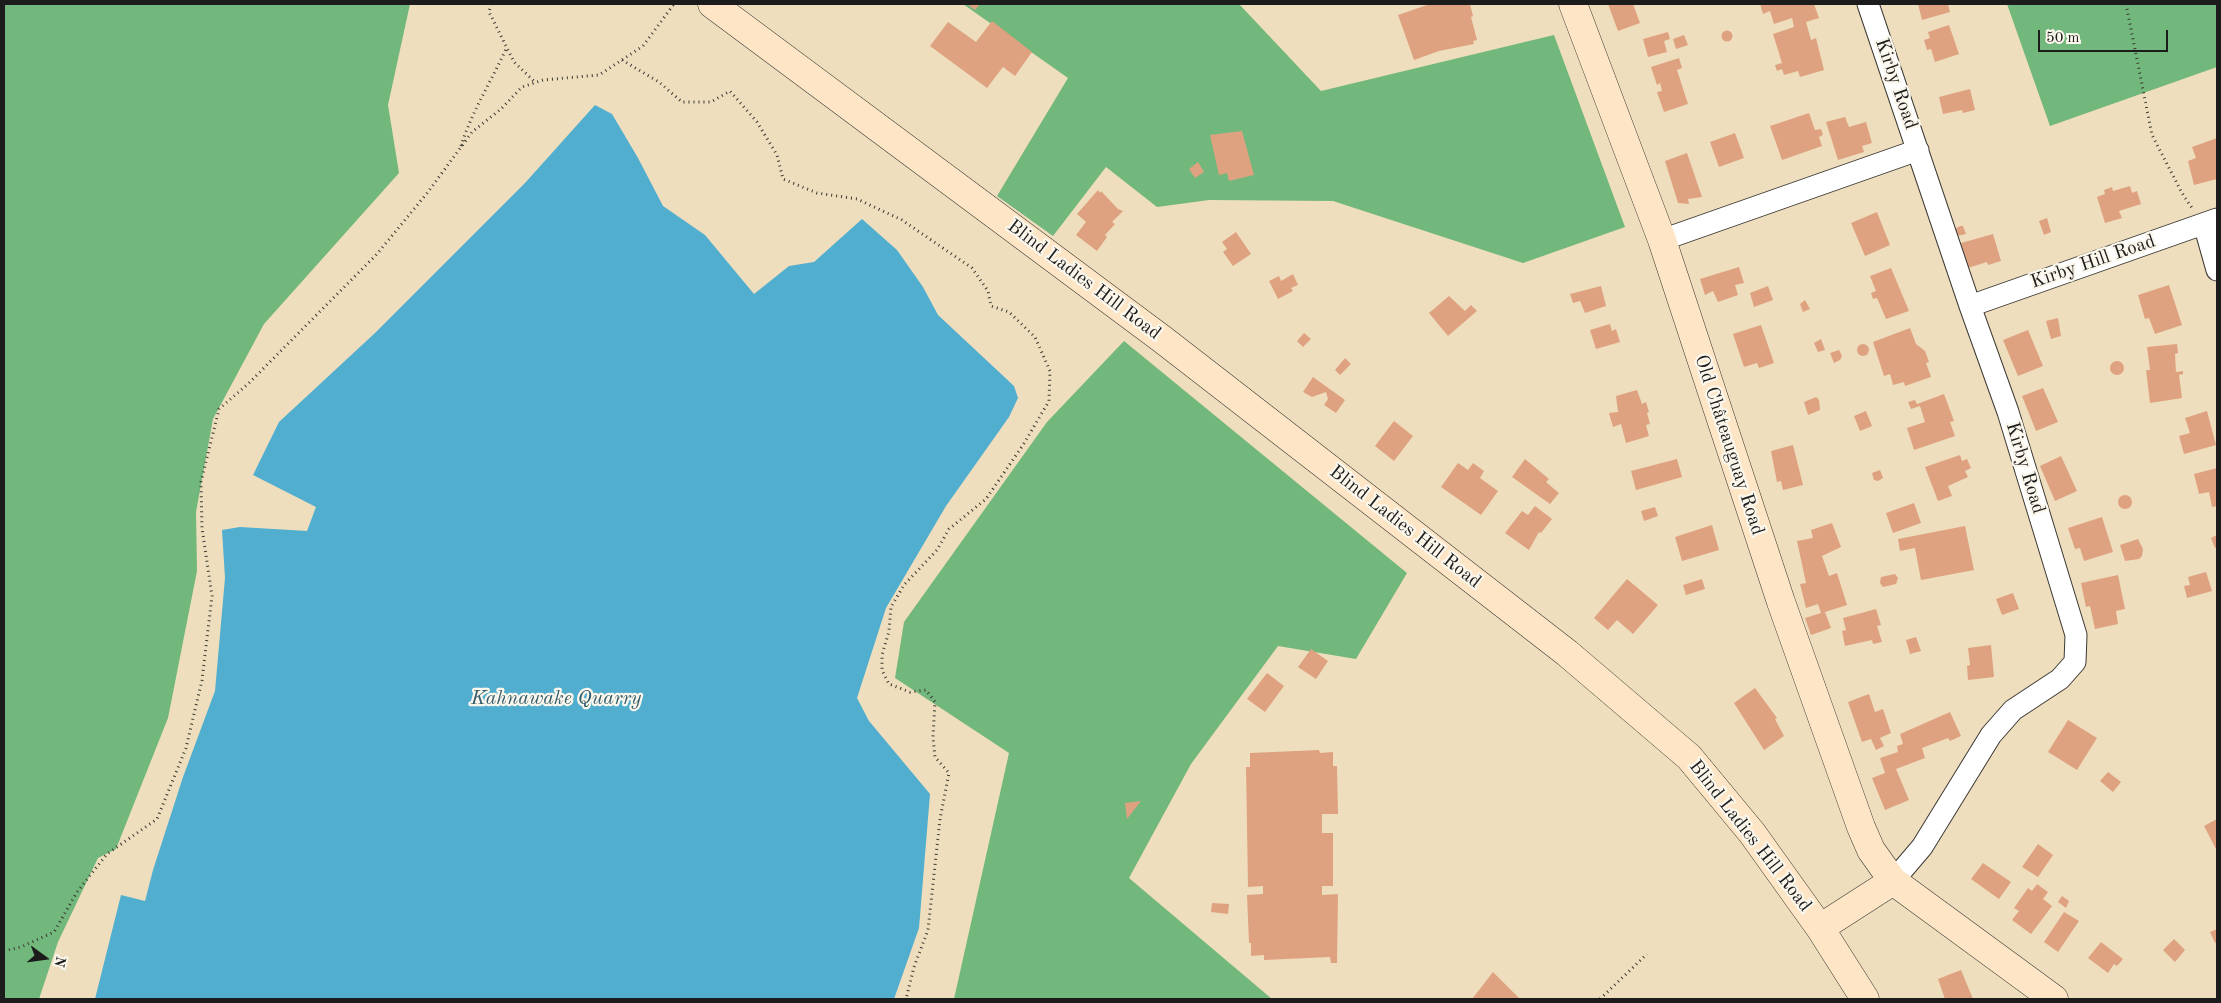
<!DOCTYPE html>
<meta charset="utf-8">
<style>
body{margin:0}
#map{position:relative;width:2221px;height:1003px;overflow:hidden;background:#eedebd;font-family:"Old Standard TT",serif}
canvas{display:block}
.frame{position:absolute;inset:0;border:5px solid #1c1c1c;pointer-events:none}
.north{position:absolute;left:20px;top:933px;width:50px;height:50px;-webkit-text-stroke:4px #fbf7ec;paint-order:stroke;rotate:104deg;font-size:14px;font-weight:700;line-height:20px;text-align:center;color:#1c1c1c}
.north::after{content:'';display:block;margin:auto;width:18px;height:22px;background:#1c1c1c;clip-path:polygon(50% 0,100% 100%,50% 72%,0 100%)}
.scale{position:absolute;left:2038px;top:30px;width:130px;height:22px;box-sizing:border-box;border:2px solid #1c1c1c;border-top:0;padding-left:6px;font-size:15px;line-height:18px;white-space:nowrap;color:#1c1c1c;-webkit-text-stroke:4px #fbf7ec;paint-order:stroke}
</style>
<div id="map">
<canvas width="2221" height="1003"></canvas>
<div class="frame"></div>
<div class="north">N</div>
<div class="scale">50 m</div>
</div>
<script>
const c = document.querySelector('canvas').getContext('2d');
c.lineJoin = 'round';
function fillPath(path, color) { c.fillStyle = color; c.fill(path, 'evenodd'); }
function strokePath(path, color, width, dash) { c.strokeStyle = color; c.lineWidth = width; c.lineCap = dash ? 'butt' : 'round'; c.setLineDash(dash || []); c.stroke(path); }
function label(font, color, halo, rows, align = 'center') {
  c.font = font + ' "Old Standard TT",serif'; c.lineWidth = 4.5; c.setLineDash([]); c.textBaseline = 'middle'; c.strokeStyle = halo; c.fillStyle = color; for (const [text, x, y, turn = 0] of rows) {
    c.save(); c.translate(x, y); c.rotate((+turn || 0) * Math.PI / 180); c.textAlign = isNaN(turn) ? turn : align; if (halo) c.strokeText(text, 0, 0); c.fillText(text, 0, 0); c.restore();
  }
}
fillPath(new Path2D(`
 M4,4h406l-22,101 11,68 -135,151 -51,95 -17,93 1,59 -29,147 -52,131 -18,9 -40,84 -19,57h-35z
 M963,4h276l82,87 233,-56 71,192 -102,36 -190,-62 -124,-1 -52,7 -51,-40 -53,69 -56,-40 71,-118z
 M2007,4h210v63l-167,59z
 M1124,341l283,232 -51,86 -78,-13 -87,118 -62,114 143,121h-318l55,-246 -114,-75 9,-56 143,-200z`), '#72b77c');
fillPath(new Path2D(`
 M595,105l17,9 26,44 25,48 42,29 49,59 35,-28 25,-4 48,-43 35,31 26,37 15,28 76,71 4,12 -9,19 -63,89 -60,102 -29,90 12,23 61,73 -11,134 -25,71h-799l26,-104 24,6 8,-31 30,-93 32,-86 10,-113 -3,-48 18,-3 67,4 9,-24 -63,-32 26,-53 96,-89 150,-150z`), '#51aecf');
fillPath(new Path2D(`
 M967,4h13l-5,6z
 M1426,4h44l3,12 -2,1 6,23 -4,1 1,3 -35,7 -25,9 -16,-45 29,-10z
 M1608,4h25l7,19 -22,8z
 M1760,4h54l5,14 -13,4 5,18 5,-2 8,32 -24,7 -2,-6 -14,4 -2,-6 -5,2 -2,-6 7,-2 -9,-29 21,-7 -2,-9 -18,6 -4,-13 -7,3z
 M1918,4h30l2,8 -28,8z
 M992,21l40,31 -17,24 -12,-9 -16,21 -57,-42 18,-24 28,20z
 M1949,25l10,29 -24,8 -4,-13 -4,1 -3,-10 6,-2 -2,-6z
 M1721.5 36a5.5 5.5 0 1 1 11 0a5.5 5.5 0 1 1-11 0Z
 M1668,32l2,7 -6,2 3,11 -19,5 -5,-18z
 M1684,35l4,10 -12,4 -3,-10z
 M1679,58l3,10 -5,2 11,34 -24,8 -7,-20 5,-1 -2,-8 -3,2 -6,-18z
 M1970,89l5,21 -12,3 -1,-3 -19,4 -4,-17z
 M1809,113l6,17 6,-1 2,6 -4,2 3,9 -40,14 -12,-34z
 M1845,117l4,10 17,-5 6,21 -10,3 2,6 -26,8 -12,-38z
 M1242,131l12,44 -25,6 -2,-8 -8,2 -9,-40z
 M1735,133l9,25 -25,9 -9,-25z
 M2217,138v41l-23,6 -6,-24 8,-3 -4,-11z
 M1687,153l15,44 -14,2 1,5 -11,-1 -13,-42z
 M1198,162l6,10 -9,6 -6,-9z
 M2130,186l2,7 5,-2 4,13 -22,7 3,7 -17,5 -8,-26 8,-3 -1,-4 8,-3 1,4z
 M1098,190l2,3 1,-2 17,18 5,2 -11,11 3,2 -10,11 2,2 -10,14 -21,-16 10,-13 -9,-8z
 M1877,212l13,33 -25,11 -14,-33z
 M2047,218l4,14 -7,3 -5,-14z
 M1960,226h3l3,8 -9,2 -2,-7z
 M1236,232l15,22 -18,12 -10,-14 4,-3 -5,-7z
 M1993,234l8,27 -13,4 -1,-3 -19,6 -7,-25z
 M1739,267l5,16 -9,2 3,10 -20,7 -5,-11 -8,4 -5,-16z
 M1891,268l18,43 -23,8 -9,-21 -4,1 -2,-6 5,-2 -6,-15z
 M1293,274l5,11 -7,3 2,3 -15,8 -9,-18 10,-5 2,5z
 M2169,285l13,40 -27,9 -6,-16 -4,1 -7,-24z
 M1601,286l5,20 -21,7 -5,-12 -7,2 -3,-9z
 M1768,286l5,14 -19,7 -4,-14z
 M1449,296l16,15 6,-6 6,6 -29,25 -19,-23z
 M1805,300l5,9 -7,3 -3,-8z
 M2058,318l3,18 -10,3 -5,-18z
 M1610,324l2,7 4,-2 4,13 -24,7 -6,-19z
 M1761,325l13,38 -15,5 -2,-5 -13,4 -11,-33z
 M1910,328l6,16 9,7 4,11 -3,1 5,14 -26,9 -1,-4 -11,3 -3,-11 -6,2 -11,-34z
 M2028,330l15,36 -25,10 -15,-36z
 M1304,333l7,6 -8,8 -6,-6z
 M1821,339l4,11 -7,2 -4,-9z
 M2177,344l1,9 -3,1 1,18 7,-1v3l-4,1 3,23 -32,5 -4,-33h4l-3,-23z
 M1857 350a6 6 0 1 1 12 0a6 6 0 1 1-12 0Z
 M1839,350l3,6 -2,4 -6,3 -4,-10z
 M1345,358l6,6 -11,11 -5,-5z
 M2110 368a7 7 0 1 1 14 0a7 7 0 1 1-14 0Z
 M1313,377l32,23 -9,13 -12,-8 4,-6 -2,-7 -14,5 -9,-5z
 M2043,388l15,34 -22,9 -14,-35z
 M1637,390l5,14 4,-2 3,10 -2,1 3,11 -4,1 3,11 -23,7 -5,-19 -8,3 -4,-14 9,-1 -2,-16z
 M1944,394l10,27 -4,1 5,14 -41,14 -7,-22 18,-6 -5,-16 -9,3 -3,-7 7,-2 2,4z
 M1816,397l3,3 1,10 -12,5 -4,-13z
 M1866,411l6,15 -12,5 -6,-15z
 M2207,411l9,34 -32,9 -5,-18 11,-3 -5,-15z
 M1394,421l19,15 -19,25 -19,-15z
 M1793,445l10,40 -20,5 -2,-9 -4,1 -6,-31z
 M1960,455l2,6 5,-2 4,9 -6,3 3,6 -20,9 4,10 -14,5 -13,-34z
 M2061,456l16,35 -22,10 -15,-35z
 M1525,459l24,20 -3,3 13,11 -9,11 -38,-27z
 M1677,459l5,18 -46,13 -5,-19z
 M1458,463l10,7 5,-7 11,8 -4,7 18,13 -17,24 -40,-28z
 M2217,468v38l-5,1 -3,-15 -10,2 -5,-20z
 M1880,470l3,8 -5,3 -4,-1 -2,-7z
 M2118 502a7 7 0 1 1 14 0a7 7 0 1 1-14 0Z
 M1914,503l7,20 -28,10 -7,-20z
 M1535,506l17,13 -11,14 -2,-1 -10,18 -24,-17 17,-22 6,4z
 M1655,507l3,9 -14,5 -3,-10z
 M2102,517l11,35 -29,9 -4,-13 -5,1 -7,-21z
 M1832,523l9,24 -19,9 7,20 8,-3 10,32 -22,7 6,16 -20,7 -6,-17 16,-5 -3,-9 -12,4 -6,-24 6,-1 -9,-42 16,-3 -2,-8z
 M1712,525l7,25 -37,11 -7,-24z
 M1965,526l9,44 -53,10 -6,-32 -15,3 -2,-12z
 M2217,535v12l-2,1 -4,-10z
 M2138,539l5,10 -1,7 -3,3 -14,2 -5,-16z
 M2206,572l6,19 -25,7 -3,-12 6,-1 -2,-8z
 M1895,574l3,4 -2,6 -13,3 -3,-4 1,-6z
 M2118,575l7,34 -9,2 2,13 -23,5 -5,-23 -4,1 -5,-24z
 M1627,579l31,26 -25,29 -16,-14 -9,10 -14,-12z
 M1702,579l3,10 -19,6 -3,-10z
 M2013,593l6,16 -17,6 -6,-16z
 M1876,609l5,16 -4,1 5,16 -9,2 -1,-4 -27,6 -3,-15 4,-1 -3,-12z
 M1916,637l5,14 -11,3 -4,-14z
 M1991,645l3,32 -26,3 -1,-14 3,-1 -2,-17z
 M1311,649l17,12 -12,18 -18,-12z
 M1267,673l17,13 -19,26 -18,-13z
 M1755,688l22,30 -2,1 9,17 -20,14 -30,-47z
 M1869,694l6,18 8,-3 8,24 -11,5 4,8 -8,4 -5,-11 -9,3 -14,-40z
 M1950,712l11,24 -11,5 -2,-3 -26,10 3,10 -29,11 13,31 -24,10 -13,-32 13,-5 -5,-15 18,-6 -1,-6 6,-2 -3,-10z
 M2068,720l29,18 -20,32 -29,-18z
 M1319,750l1,3 13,-1v14h4l1,48h-16v19h11v53h-11v9l16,-1 -1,69h-6l-1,-6 -66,3v-5l-13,1v-13h-2l-2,-48 16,-1v-8l-15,1 -2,-120h4v-14z
 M2108,772l13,10 -8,10 -13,-11z
 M1141,801l-14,18 -2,-16z
 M2217,819v32l-13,-25z
 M2038,844l15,11 -15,22 -16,-10z
 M1983,863l28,19 -12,17 -28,-20z
 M2037,884l11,8 -5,7 9,7 -21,28 -19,-14 7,-9 -5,-3 14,-20 4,3z
 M2062,896l7,5 -3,7 -8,-6z
 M1212,903l17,1 -1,10 -17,-2z
 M2064,912l15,9 -21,31 -14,-10z
 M2217,929v13l-2,1 -5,-11z
 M2174,939l11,11 -10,12 -12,-12z
 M2101,942l22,17 -6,7 -3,-2 -6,9 -20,-15z
 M1961,970l12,29h-28l-7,-20z
 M1493,972l27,27h-48z`), '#dfa280');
const street = new Path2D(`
 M1868,4l102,302 38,106 68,223 -1,27 -15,17 -47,31 -22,25 -69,112 -29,34
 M2204,224l13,46
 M1662,240l256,-90
 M1970,306l247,-87`);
const secondary = new Path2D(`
 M712,4l450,335 405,314 122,104 63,76 68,95 45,71
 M1573,4l89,236 119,362 80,225 10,23 22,31 161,118
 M1820,928l73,-47`);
strokePath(street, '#3c3934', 23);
strokePath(secondary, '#3c3934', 29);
strokePath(new Path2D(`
 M491,4l-2,8 25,50 22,21
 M2126,4l26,131 30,58 10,15
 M622,60l37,22 23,20h29l19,-11 27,31 20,33 6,24 34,14 40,6 45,21 70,48 16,23 3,15 18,6 26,25 15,34 -1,30 -26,44 -37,54 -37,30 -12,21 -33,35 -13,22 -2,24 -7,24v15l7,14 21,8 16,-2 9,12 -2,35 2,20 14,16 -9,46 -12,111 -14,37 -8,32
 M461,146c11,-35 31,-66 46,-99
 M4,951l17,-4 33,-15 23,-40 30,-38 50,-35 29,-71 16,-68 10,-84 -10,-68 -1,-46 18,-73 29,-25 129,-130 51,-62 44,-60 29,-23 21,-22 21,-7 56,-5 44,-29 31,-42
 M1600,999l47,-45`), '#3c3934', 3, [1, 4]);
strokePath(street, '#fff', 21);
strokePath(secondary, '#fde5c5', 28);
label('19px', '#1c1c1c', '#fbf7ec', [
 ["Kirby Road",1896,84,71],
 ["Kirby Hill Road",2093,262,-19],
 ["Blind Ladies Hill Road",1084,280,37],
 ["Old Châteauguay Road",1729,445,72],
 ["Kirby Road",2025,468,73],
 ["Blind Ladies Hill Road",1405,527,38],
 ["Blind Ladies Hill Road",1750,836,52]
]);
label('italic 20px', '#345e6d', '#fbf7ec', [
 ["Kahnawake Quarry",556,699]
]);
</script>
